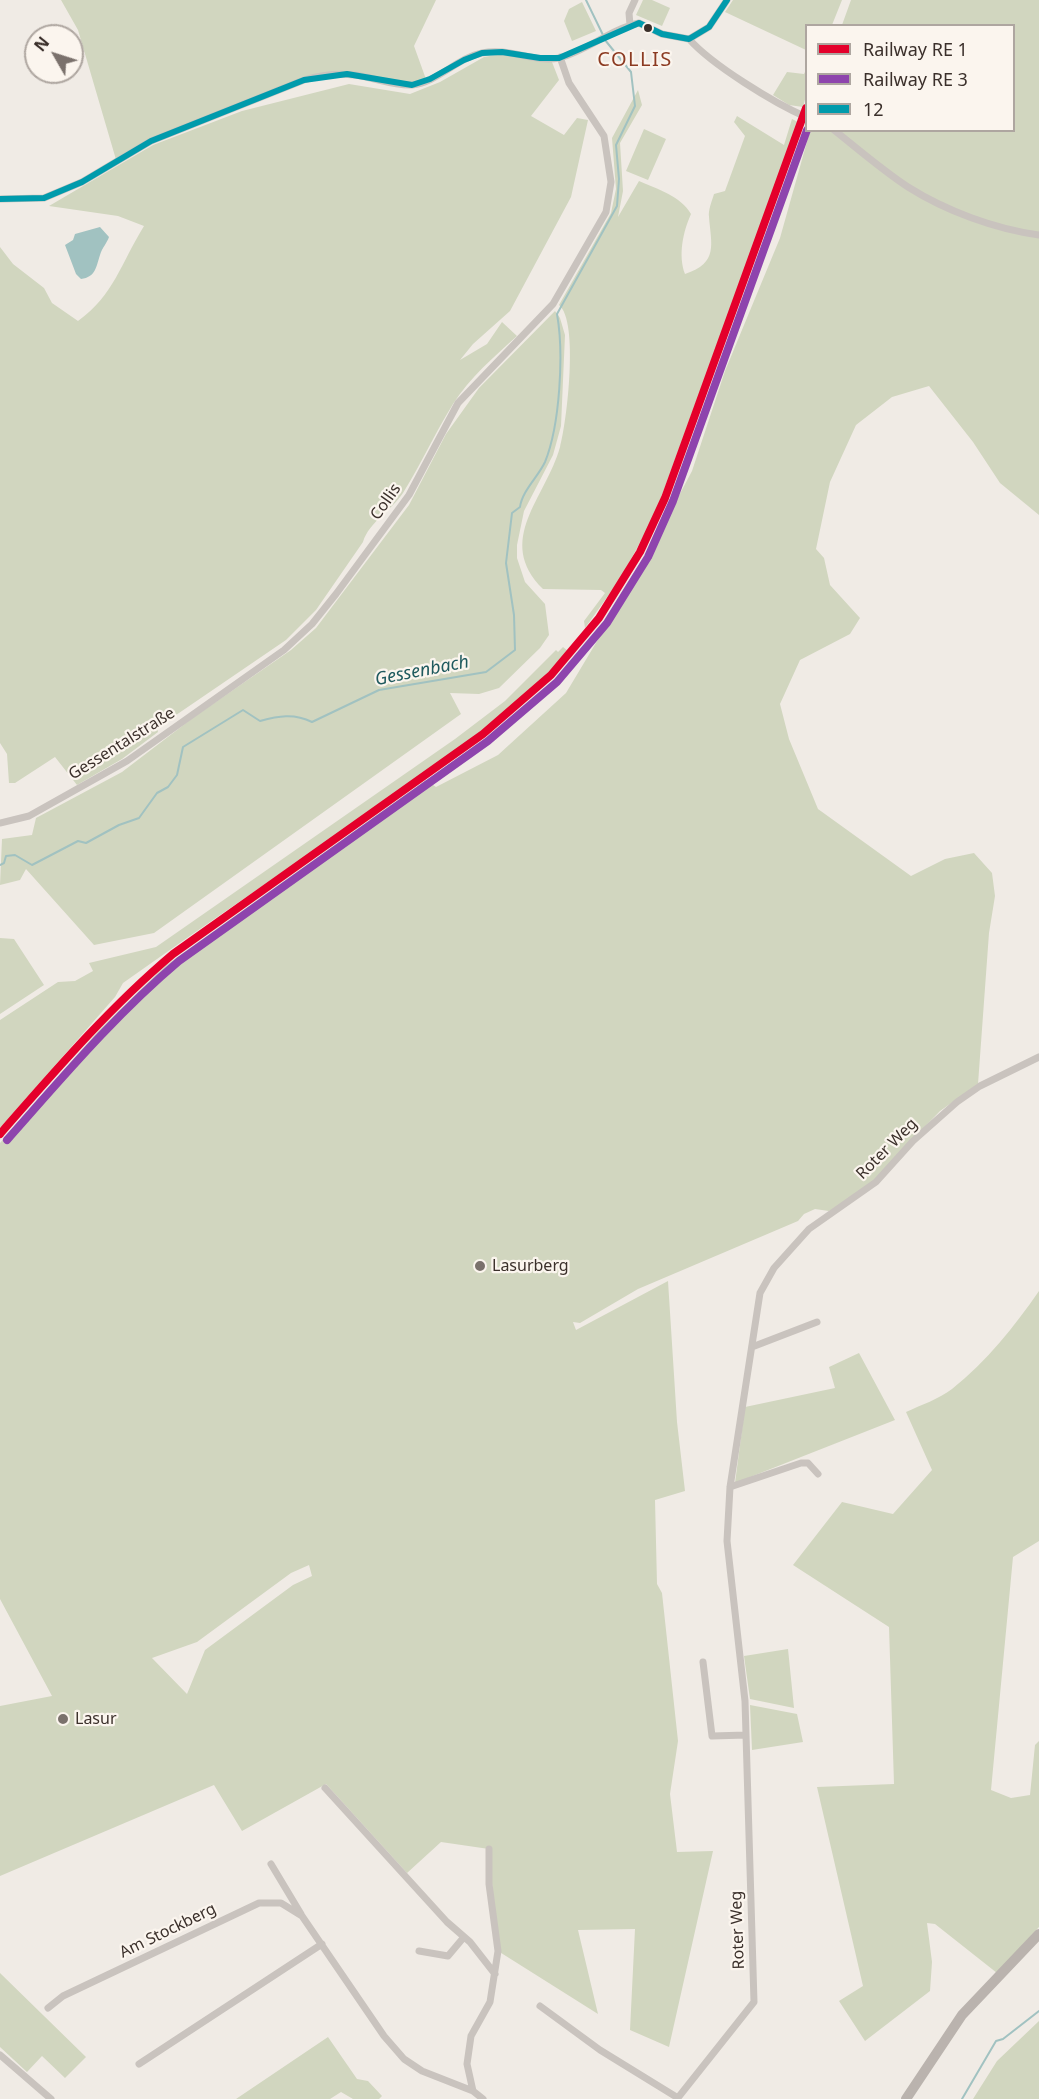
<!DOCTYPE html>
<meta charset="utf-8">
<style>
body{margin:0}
#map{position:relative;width:1039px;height:2099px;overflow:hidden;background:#f0ebe5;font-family:"Noto Sans",sans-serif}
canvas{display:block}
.legend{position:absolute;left:805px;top:24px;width:210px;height:108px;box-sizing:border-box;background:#fbf5ee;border:2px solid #aea6a0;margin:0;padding:8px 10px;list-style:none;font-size:18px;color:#3b302b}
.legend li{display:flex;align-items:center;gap:12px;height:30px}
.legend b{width:30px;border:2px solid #aea6a0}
.north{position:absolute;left:24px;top:24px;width:60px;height:60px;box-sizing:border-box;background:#fbf5ee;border:2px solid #aea6a0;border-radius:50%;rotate:309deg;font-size:16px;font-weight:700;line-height:24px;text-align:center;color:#3b302b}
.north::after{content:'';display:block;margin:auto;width:21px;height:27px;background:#7a716c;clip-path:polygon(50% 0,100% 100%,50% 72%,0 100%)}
</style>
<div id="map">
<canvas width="1039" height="2099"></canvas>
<ul class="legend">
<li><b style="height:8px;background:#e4002b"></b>Railway RE 1</li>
<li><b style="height:8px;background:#8e44ad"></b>Railway RE 3</li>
<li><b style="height:8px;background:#009bac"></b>12</li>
</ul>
<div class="north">N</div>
</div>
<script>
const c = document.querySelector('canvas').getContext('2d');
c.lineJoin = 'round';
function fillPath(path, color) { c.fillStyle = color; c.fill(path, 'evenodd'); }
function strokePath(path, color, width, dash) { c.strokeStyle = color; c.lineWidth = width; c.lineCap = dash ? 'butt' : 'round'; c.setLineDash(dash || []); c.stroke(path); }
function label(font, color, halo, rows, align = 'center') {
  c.font = font + ' "Noto Sans",sans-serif'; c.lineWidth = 4.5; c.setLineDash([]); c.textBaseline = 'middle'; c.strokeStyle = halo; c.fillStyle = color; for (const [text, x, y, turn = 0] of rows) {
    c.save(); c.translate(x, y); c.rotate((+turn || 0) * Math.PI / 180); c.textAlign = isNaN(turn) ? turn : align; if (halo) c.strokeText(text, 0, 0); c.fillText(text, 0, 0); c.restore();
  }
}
fillPath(new Path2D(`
 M61,0h375l-22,46 13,36 -20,2 -83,-10 -140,53 -67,36 -39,-133z
 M643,0h9l18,8 -8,18 -26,-11z
 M733,0h109l-10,25 -26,1v24l-81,-38z
 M851,0h188v515l-39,-32 -27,-41 -44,-56 -37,11 -36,28 -26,57 -14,67 8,9 6,27 30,33 -10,16 -50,26 -20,44 9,35 29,70 93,67 34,-17 29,-6 18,20 3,23 -6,37 -11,151 -38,27 -67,70 -33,25 -11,5 -14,-2 -11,5 -6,7 -160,68 -58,34 -7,-1 3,8 92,-49 9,141 8,69 -30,9 2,84 5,9 16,148 -8,53 7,58 36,-1 -44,196 -39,-17 5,-101 -57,1 20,84 -100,-63 -9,-102 -48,-7 -34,31 -81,-89 -84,47 -28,-46 -214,91v-170l52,-10 -52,-97v-456l100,-114 65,-63 261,-186 10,7 62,-32 68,-62 73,-122 53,-100 33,-100 55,-133 30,-107 204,-1v-104l-172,-1zM309,1565l3,11 -19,9 -88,65 -18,44 -35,-36 45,-16 94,-69z
 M582,2l14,29 -24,10 -8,-20 5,-12z
 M502,54l50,8 7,18 -28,36 33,19 13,-17 11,2 -17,77 -61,114 -37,33 -13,16 27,-16 15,-22 15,14c-23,21 -47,41 -64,68 -18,29 -32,60 -50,89 -12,18 -34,29 -40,49l-47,68 -30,30 -129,88 1,4 -36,27 -45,26 -22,-28 -40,26h-6l-2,-29 -7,-11v-496l13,17 31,24 8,15 26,18c36,-26 43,-58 66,-95l-26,-10 -69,-10 104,-61 89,-34 107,-27 61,10 30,-12 44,-25z
 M806,70v26l-3,11 -14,-2 -16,-10 14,-23 17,2z
 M638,90l4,15 -22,38 3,48 -5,26 21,-36c18,8 42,15 52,33 -8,18 -13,41 -6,60 34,-11 26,-30 24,-57 -1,-7 3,-16 5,-23l11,-3 20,-55 -11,-14 3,-6 47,29 8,-26 6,3 -144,395 -34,62 -35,49 -1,-7 21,-28 -4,-3 -58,-1c-49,-49 3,-91 17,-142 7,-25 19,-126 -1,-142l52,-92 5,-24 -4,-51z
 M644,129l22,10 -18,41 -22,-9z
 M555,311l5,7 5,17 -4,91 -8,29 -29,56 -7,34v13l8,24 20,22 4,31 -9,13 -41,40 -20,6 -29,-1 11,21 -307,219 -60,12 -68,-76 -6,11 -20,5 2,-46 30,-4 4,-17 86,-46 72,-55 97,-67 25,-22 93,-123 37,-71 33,-46z
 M563,647l5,4c-53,60 -118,104 -183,150 -87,61 -175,120 -262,182l-8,14 -115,131v-108l58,-38 17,-1 18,-10 -4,-8 67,-16 299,-208 50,-38 51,-51 2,2z
 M0,938l14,1 30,46 -44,29z
 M1039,1291v250l-26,16 -22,233 20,8 19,-3 5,-50 4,-4v186l-42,46 -62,-49 -8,-1 5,39 -2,29 -65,50 -26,-40 24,-15 -46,-199 77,-3 -5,-157 -96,-62 49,-63 51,12 39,-44 -26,-58c15,-7 33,-13 46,-23 35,-28 62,-62 87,-98z
 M859,1353l36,67 -160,63 10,-76 90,-19 -6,-21z
 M788,1649l6,59 -44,-9 -6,-43z
 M750,1705l47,9 6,28 -51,8z
 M0,1973l86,84 -21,21 -23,-22 -15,16 -27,-25z
 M1039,2021v78h-66l24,-38z
 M328,2037l29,42 11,2 14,15 -3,3h-26l-12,-7 -11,7h-94z`), '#d1d6bf');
fillPath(new Path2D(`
 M100,227l9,10c-2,6 -7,11 -9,18 -4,12 -4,22 -19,24l-5,-5 -11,-29 8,-5 2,-6z`), '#a1c2c1');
strokePath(new Path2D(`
 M586,0l17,35
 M0,865l4,-2 2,-7 9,-1 17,10 46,-24 8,2 33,-18 20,-7 18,-25 11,-6 9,-12 6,-28 60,-37 17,11c18,-5 34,-8 52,1l67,-32 107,-18 29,-22 -1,-35 -8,-52 6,-50 8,-6c2,-16 18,-30 25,-45 15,-37 19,-109 12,-148l60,-108 2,-27 -3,-34 19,-39 -4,-34 -26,-32
 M962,2099l34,-58 7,-2 36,-28`), '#a1c2c1', 2);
strokePath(new Path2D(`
 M630,25l-1,-12 6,-13
 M689,39c23,26 85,64 117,78
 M834,130c24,19 48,40 74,57 38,24 87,42 131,48
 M0,199l44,-1 38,-16 69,-41 153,-61c17,-5 32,-7 50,-5 19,2 39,11 58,10 26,-3 45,-27 70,-32 27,-6 52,10 77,5 28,-7 52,-29 80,-35l23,11 27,5 20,-12 18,-27
 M0,823l29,-7 98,-55 157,-111 28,-26 24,-30 73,-99 49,-92 95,-99 53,-92 5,-30 -7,-46 -35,-53 -9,-26
 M752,1347l65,-25
 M730,1487l71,-24h7l10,11
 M703,1662l9,74 34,-1
 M325,1788l122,134 23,20 25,32
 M271,1864l30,50
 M419,1951l29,5 16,-19
 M540,2006l60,44 78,48
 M48,2008l15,-12 196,-93h22l21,13 82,120 20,23 18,12 51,20 10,8
 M0,2055l51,44
 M139,2064l183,-120
 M473,2091l-6,-27 4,-28 19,-34 8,-51 -9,-67v-35
 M677,2099l77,-97 -9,-301 -18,-160 3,-54 30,-194 14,-25 35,-39 67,-47 37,-41 44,-39 23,-16 59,-29`), '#c9c3be', 7);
strokePath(new Path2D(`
 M906,2099l56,-84 77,-81`), '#bab3ae', 10);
strokePath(new Path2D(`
 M0,199l44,-1 38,-16 69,-41 153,-61 43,-6 65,11 18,-6 34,-19 18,-7 20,-1 38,6h19l80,-35 23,11 27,5 20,-12 18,-27`), '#009bac', 6);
strokePath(new Path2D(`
 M0,1134c55,-63 109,-126 173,-180l310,-220 68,-59 48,-57 41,-66 25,-54 141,-390`), '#e4002b', 8);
strokePath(new Path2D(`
 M7,1140c55,-62 108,-125 172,-179l309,-220 69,-59 50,-59 41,-66 25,-56 134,-371`), '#8e44ad', 8);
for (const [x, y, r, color] of [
 [648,28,5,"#3b302b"],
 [480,1266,6,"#7a716c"],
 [63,1719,6,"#7a716c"]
]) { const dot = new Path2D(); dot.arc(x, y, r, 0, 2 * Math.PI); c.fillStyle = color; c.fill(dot); strokePath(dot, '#fbf5ee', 2); }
label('16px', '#3b302b', '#fbf5ee', [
 ["Collis",386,502,-55],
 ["Gessentalstraße",122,744,-32],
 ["Roter Weg",887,1149,-45],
 ["Roter Weg",738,1930,-92],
 ["Am Stockberg",168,1931,-26]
]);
label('16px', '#3b302b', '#fbf5ee', [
 ["Lasurberg",492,1266],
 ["Lasur",75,1719]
], 'left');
label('italic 18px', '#1f5a5e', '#fbf5ee', [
 ["Gessenbach",422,671,-11]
]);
c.letterSpacing = '1.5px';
label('20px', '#8c3b22', '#fbf5ee', [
 ["COLLIS",635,60]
]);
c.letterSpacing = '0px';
</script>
